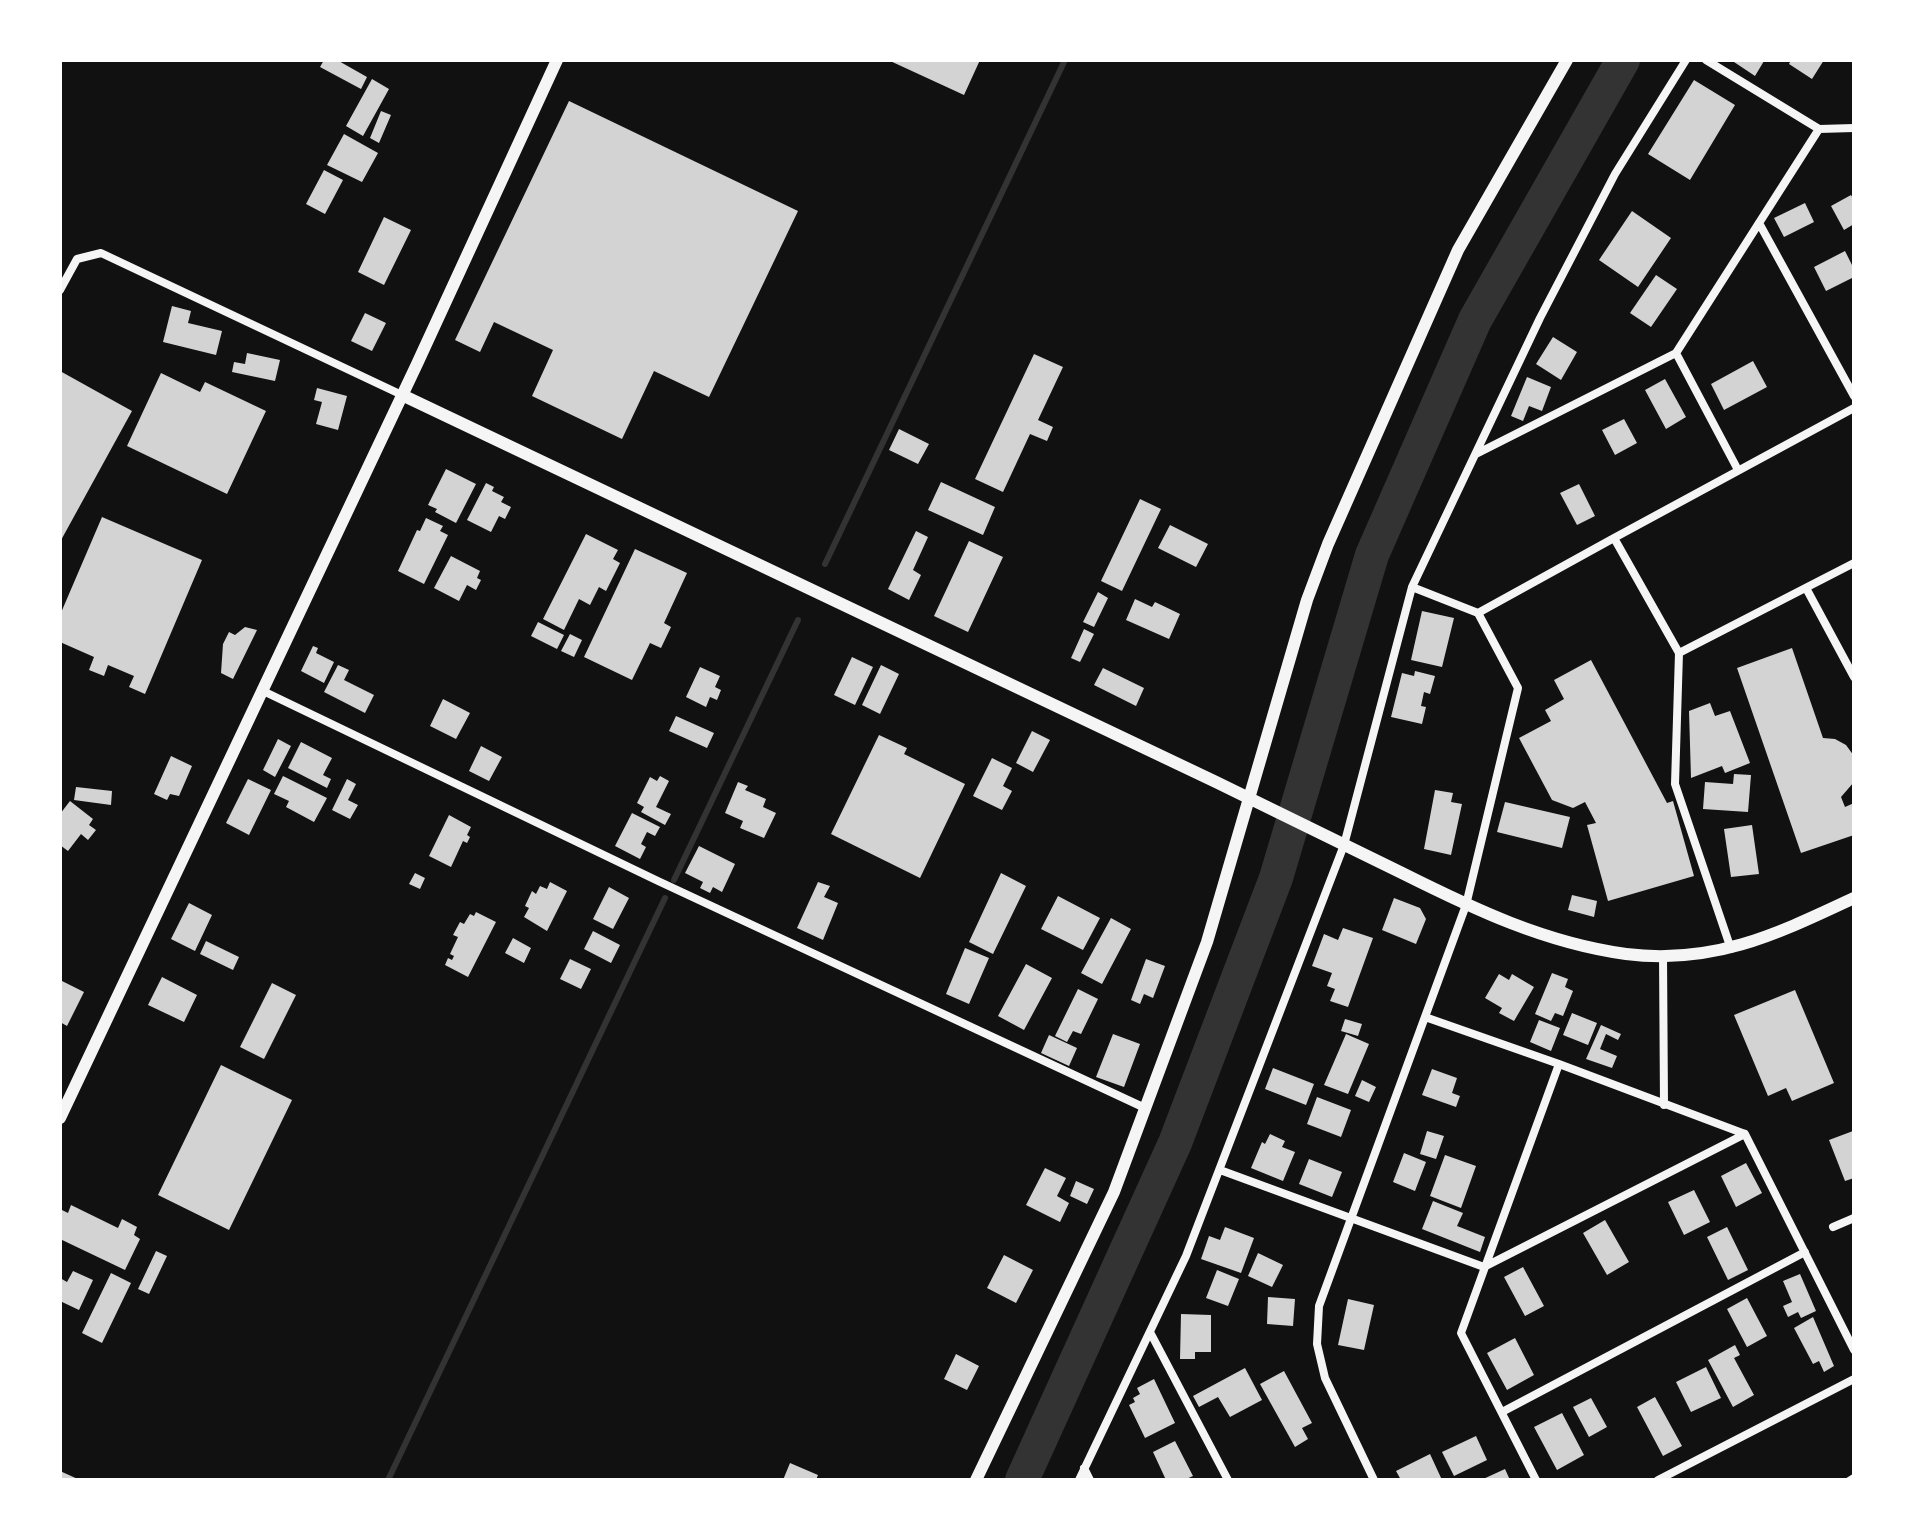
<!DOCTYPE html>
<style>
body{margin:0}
#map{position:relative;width:1914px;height:1540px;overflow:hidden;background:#111;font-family:Lora,serif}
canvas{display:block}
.frame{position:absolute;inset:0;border:62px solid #fff;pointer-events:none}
</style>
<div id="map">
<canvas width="1914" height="1540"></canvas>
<div class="frame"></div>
</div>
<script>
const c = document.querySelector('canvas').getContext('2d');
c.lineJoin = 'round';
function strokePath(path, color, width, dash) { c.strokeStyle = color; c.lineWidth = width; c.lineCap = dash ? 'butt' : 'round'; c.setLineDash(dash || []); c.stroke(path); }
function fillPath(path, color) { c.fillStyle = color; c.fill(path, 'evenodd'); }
strokePath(new Path2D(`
 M825,564l240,-504
 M674,880l124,-260
 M388,1480l277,-582`), '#333', 6);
strokePath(new Path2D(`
 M1022,1480l153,-337 101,-265 96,-323 103,-235 148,-260`), '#333', 34);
fillPath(new Path2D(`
 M324,60h13l30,17 -6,12 -41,-22z
 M888,60h92l-16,35z
 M1731,60h32l1,1 -9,15z
 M1791,60h33l-12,19 -23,-15z
 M372,79l17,10 -26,47 -17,-10z
 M1694,80l41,25 -45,75 -42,-26z
 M569,101l229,110 -89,186 -55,-26 -32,68 -90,-43 21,-46 -59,-28 -14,30 -25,-12z
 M381,111l10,4 -12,28 -9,-5z
 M344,134l34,19 -16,29 -35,-17z
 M324,170l19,10 -18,34 -19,-10z
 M1851,195l3,5v24l-10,6 -13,-24z
 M1805,203l9,19 -30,15 -10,-19z
 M1632,211l39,27 -33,49 -39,-27z
 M384,217l27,13 -27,55 -26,-13z
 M1845,251l9,18v8l-28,14 -12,-24z
 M1656,275l21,14 -26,38 -21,-14z
 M172,306l19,5 -3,12 34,8 -6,24 -53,-13z
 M365,313l21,10 -14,28 -21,-10z
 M1553,337l24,15 -16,28 -25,-16z
 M247,353l33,7 -5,21 -43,-9 2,-10 11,2z
 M1034,354l29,13 -25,53 15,7 -6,14 -17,-7 -27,58 -28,-13z
 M1753,361l14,26 -43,23 -13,-26z
 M60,371l72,40 -72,131z
 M161,373l39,19 5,-10 61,29 -39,83 -100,-48z
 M1527,377l24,10 -9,24 -13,-5 -6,15 -12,-5z
 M1665,379l21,38 -20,12 -21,-39z
 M317,388l30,8 -9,34 -22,-6 6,-22 -8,-2z
 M1624,419l13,24 -22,12 -13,-25z
 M899,429l30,15 -11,20 -29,-14z
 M446,469l30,15 -20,39 -21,-11 2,-3 -9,-4z
 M941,482l54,25 -12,28 -55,-25z
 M486,483l8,4 -2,4 12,6 -3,5 10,5 -6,12 -6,-3 -8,16 -24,-12z
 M1579,484l16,32 -18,9 -17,-32z
 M1140,499l21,10 -39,82 -21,-10z
 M102,517l100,43 -57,134 -16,-7 5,-11 -26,-11 -4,11 -15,-6 5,-13 -34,-15v-27z
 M426,518l17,8 -3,5 8,4 -24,49 -26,-13 19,-41 3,1z
 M1170,525l38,19 -12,23 -38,-19z
 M916,531l12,6 -15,33 8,5 -12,25 -21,-11z
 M586,534l32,16 -5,9 7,4 -14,28 -7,-4 -9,18 -11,-6 -15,31 -21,-11z
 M969,541l34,16 -35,75 -34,-16z
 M635,549l52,24 -23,50 7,4 -10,21 -11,-5 -18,37 -48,-23z
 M451,556l29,15 -3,7 4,2 -5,10 -9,-5 -8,16 -25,-13z
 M1098,592l10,6 -14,29 -11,-5z
 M1135,599l17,8 3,-5 25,12 -11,25 -43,-19z
 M1422,611l32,7 -12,49 -31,-7z
 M538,622l26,13 -7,14 -26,-13z
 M245,627l12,3 -24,49 -12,-6 2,-29 6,-12 6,3z
 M1084,629l10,5 -14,28 -9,-4z
 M570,634l12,6 -8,17 -13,-6z
 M313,646l5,2 -2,5 18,9 -10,21 -23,-12z
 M1792,648l31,90 12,1 11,6 8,11v26l-13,15 4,10 9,-4v32l-53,18 -64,-185z
 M852,657l21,10 -18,38 -21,-10z
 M1591,660l76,143 6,-2 21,75 -86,25 -21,-76 9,-2 -11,-21 -12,6 -21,-8 -33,-62 32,-17 -6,-11 19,-11 -10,-19z
 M338,665l11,5 -5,10 30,15 -9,18 -41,-21z
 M881,665l18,9 -19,40 -18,-9z
 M700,667l20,9 -5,11 6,3 -4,10 -7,-3 -4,10 -20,-10z
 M1103,668l41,20 -8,18 -42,-21z
 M1415,671l20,5 -5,18 -6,-2 -3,14 5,1 -4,17 -31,-7 11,-44 12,3z
 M443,699l27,14 -14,26 -26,-13z
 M1710,703l5,13 15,-5 20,52 -25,10 -3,-7 -31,12 -2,-67z
 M676,716l38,17 -7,15 -38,-17z
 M1032,731l18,9 -17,32 -17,-9z
 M879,735l28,13 -3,6 61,30 -45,94 -89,-44z
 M278,739l13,7 -16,31 -12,-7z
 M301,742l31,16 -9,17 8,4 -4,9 -39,-20z
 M481,746l21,11 -13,24 -20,-10z
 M171,756l21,10 -13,30 -9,-2 -3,6 -13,-6z
 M992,758l20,10 -9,18 9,5 -10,19 -29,-14z
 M1734,774l17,1 -3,37 -45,-3 2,-27 28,2z
 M283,776l44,22 -13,24 -28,-15 3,-6 -15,-7z
 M660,776l9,5 -13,26 15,7 -6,11 -24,-13 3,-5 -7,-4 13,-26 7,4z
 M248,779l23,11 -22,45 -23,-12z
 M347,779l9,5 -8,16 10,5 -8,14 -18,-9z
 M738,782l10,4 -3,4 21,9 -3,8 13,6 -12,25 -24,-10 3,-7 -18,-8z
 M76,787l36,4 -1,14 -37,-5z
 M1435,790l18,3 -2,9 11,2 -11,51 -27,-6z
 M70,801l23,18 -4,6 7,5 -8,10 -7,-6 -13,17 -8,-6v-31z
 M1505,802l65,15 -8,31 -65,-16z
 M632,813l28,14 -5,9 -8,-4 -6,12 5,3 -6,12 -25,-13z
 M449,815l22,12 -4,8 3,2 -3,6 -4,-2 -12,26 -22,-11z
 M1752,825l7,49 -28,3 -7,-48z
 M699,846l36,18 -13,28 -9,-5 -3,6 -10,-5 3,-6 -18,-9z
 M415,873l10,5 -5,11 -11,-5z
 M1001,873l25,13 -33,68 -24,-12z
 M550,882l17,9 -20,40 -23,-14 5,-9 -4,-2 7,-15 4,3 4,-8 7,3z
 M818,882l12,4 -6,11 14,6 -15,37 -26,-12z
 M609,887l20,11 -16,31 -20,-10z
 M1572,895l25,6 -3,16 -26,-7z
 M1058,896l42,22 -17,32 -42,-21z
 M1394,898l26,10 6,11 -10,25 -34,-14z
 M189,903l23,12 -17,36 -24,-12z
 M476,912l20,10 -28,55 -23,-12 3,-7 4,2 2,-4 -4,-2 8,-17 -5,-2 7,-13 4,2 6,-10 4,2z
 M1111,918l20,11 -29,55 -21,-11z
 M1343,928l30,10 -25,69 -18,-6 5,-12 -8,-3 5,-13 -20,-7 12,-32 14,6z
 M593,931l27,14 -9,18 -27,-14z
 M513,938l18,10 -7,15 -19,-10z
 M206,941l33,16 -6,13 -33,-16z
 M965,948l24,10 -20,46 -23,-10z
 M570,959l21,10 -10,20 -21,-10z
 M1146,959l19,7 -12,32 -9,-4 -4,10 -9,-4z
 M1026,964l26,14 -28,52 -26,-14z
 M1552,973l16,6 -3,8 8,4 -10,25 -8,-3 -4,8 -16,-7z
 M1499,974l10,6 3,-6 22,13 -20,34 -15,-8 3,-5 -17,-10z
 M162,977l35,18 -13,27 -36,-17z
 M60,980l24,12 -17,34 -7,-4z
 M272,983l24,12 -32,64 -24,-12z
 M1078,989l20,10 -17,35 -8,-3 -6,11 -12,-6z
 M1795,990l39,93 -42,18 -6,-13 -18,8 -34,-81z
 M1572,1013l25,10 -9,22 -25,-10z
 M1345,1019l17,5 -4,12 -17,-5z
 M1539,1020l21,8 -9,23 -21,-9z
 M1601,1025l20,9 -3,6 -12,-6 -6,15 17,7 -5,12 -26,-9z
 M1113,1034l27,10 -16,43 -28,-10z
 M1346,1034l23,10 -21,50 -24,-9z
 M1049,1035l28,13 -8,18 -28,-13z
 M221,1065l71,35 -63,130 -71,-35z
 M1273,1068l41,16 -8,21 -41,-16z
 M1432,1069l25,9 -5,15 8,3 -4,11 -34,-12z
 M1362,1080l14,7 -7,15 -14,-6z
 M1317,1097l34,13 -10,27 -34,-13z
 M1427,1131l17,5 -8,23 -16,-5z
 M1853,1131l1,47 -9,3 -16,-41z
 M1270,1134l15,7 -3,6 13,5 -12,29 -32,-13 11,-26 3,2z
 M1404,1153l22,9 -11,29 -22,-9z
 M1445,1155l31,11 -15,42 -31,-12z
 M1309,1159l33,13 -10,25 -33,-13z
 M1746,1163l16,30 -26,14 -15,-31z
 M1045,1168l21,10 -9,18 12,7 -9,19 -34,-17z
 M1076,1181l18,8 -7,15 -17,-8z
 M1694,1190l16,32 -26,13 -16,-33z
 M1433,1201l30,12 -6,13 28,11 -5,15 -58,-23z
 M71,1205l47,23 4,-9 15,8 -3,8 6,4 -15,31 -65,-31v-30l8,4z
 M1605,1220l24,42 -22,13 -24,-42z
 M1225,1227l29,11 -13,35 -40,-14 8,-23 11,4z
 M1727,1227l21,43 -20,10 -21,-43z
 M156,1251l11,5 -18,38 -11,-5z
 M1258,1253l25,12 -11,22 -24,-11z
 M1004,1255l29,15 -17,33 -29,-15z
 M1523,1267l21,39 -19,10 -21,-39z
 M1217,1270l22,9 -11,27 -22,-8z
 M73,1271l20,9 -14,30 -19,-9v-23l7,4z
 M111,1273l20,10 -29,60 -20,-10z
 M1800,1274l16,37 -15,7 -3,-6 -10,5 -5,-11 9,-4 -9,-21z
 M1268,1297l27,2 -2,27 -26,-2z
 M1747,1298l20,38 -20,11 -20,-38z
 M1348,1299l26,6 -10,45 -26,-5z
 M1181,1314l30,1v37h-16v7h-15z
 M1813,1317l21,49 -10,6 -5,-11 -6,3 -19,-36z
 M1515,1338l19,37 -27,15 -20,-37z
 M1735,1345l5,10 -6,3 20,37 -21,12 -25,-47z
 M956,1354l23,12 -12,24 -23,-11z
 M1706,1367l15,31 -30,14 -15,-30z
 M1245,1368l17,32 -32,17 -12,-20 -19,10 -6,-11z
 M1284,1371l28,52 -10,5 6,11 -13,8 -35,-63z
 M1154,1379l21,44 -30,15 -16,-33 6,-3 -2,-4 7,-4 -3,-6z
 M1655,1397l27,49 -19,10 -26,-49z
 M1591,1398l16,29 -18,10 -16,-30z
 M1562,1413l22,42 -27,15 -23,-43z
 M1476,1436l11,24 -33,16 -12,-24z
 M1175,1441l18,35 -9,4h-18l-13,-28z
 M1430,1454l12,26h-41l-5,-9z
 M790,1463l28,12 -2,5h-33z
 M1505,1469l5,11h-29z
 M60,1471l20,9h-20z`), '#d3d3d3');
strokePath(new Path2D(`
 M1846,1480l8,-5`), '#f5f5f5', 3);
strokePath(new Path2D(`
 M1706,60l113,69 35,-1
 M1759,223l95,173
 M60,290l17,-31 24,-6 301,142
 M1676,353l62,117
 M1476,454l200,-101 143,-224
 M1614,538l240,-130
 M1806,588l48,89
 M1478,613l136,-75 65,115
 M261,690l397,191 487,227
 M1731,949l-56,-165 4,-131 175,-90
 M1663,955l1,150
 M1425,1017l134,47 186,70 109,216
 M1220,1170l264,97 261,-133
 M1833,1227l21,-9
 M1150,1332l78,148
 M1502,1412l303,-160
 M1084,1468l6,12
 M1079,1480l107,-224 158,-411 68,-258 128,-269 75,-144 71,-114
 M1374,1480l-49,-102 -8,-34 2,-38 147,-401 52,-217 -40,-75 -66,-26
 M1536,1480l-75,-147 98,-269
 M1658,1480l196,-101`), '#f5f5f5', 8);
strokePath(new Path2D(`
 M402,395c271,129 542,258 814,387 62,30 124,61 186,91 72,36 143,70 224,81 88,11 151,-20 228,-56
 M60,1118l357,-754 140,-304
 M976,1480l138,-288 93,-250 100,-342 21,-56 130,-294 109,-190`), '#f5f5f5', 12);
</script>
